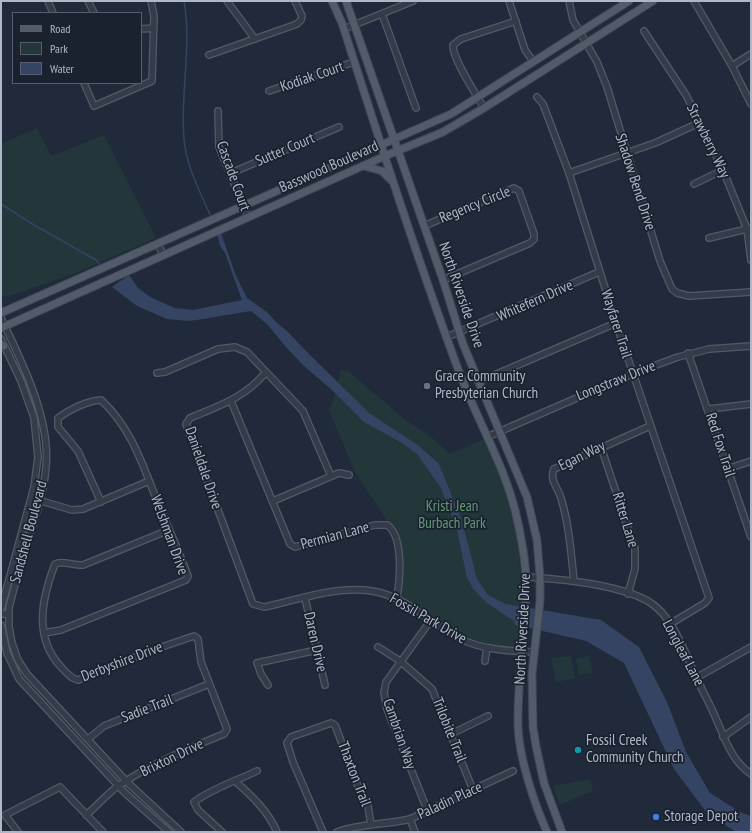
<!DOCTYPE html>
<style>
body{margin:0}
#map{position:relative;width:752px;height:833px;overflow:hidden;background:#212a3a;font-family:"PT Sans Narrow",sans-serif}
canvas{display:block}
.frame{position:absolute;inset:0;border:2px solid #afb7c6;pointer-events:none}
.legend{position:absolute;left:12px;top:12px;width:130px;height:72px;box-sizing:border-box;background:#1a212f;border:1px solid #565d6b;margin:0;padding:5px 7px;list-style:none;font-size:12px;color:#afb7c6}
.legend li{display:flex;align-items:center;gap:8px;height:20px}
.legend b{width:20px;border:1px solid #565d6b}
</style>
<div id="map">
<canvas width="752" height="833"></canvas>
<div class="frame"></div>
<ul class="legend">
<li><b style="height:5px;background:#525b6a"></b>Road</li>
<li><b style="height:11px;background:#23373b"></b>Park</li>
<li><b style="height:11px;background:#344462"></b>Water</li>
</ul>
</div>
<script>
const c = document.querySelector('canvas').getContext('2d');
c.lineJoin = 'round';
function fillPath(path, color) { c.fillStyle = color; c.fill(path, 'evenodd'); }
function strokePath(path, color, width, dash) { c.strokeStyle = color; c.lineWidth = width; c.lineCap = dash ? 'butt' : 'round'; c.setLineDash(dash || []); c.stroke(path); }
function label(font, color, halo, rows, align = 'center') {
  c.font = font + ' "PT Sans Narrow",sans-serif'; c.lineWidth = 3.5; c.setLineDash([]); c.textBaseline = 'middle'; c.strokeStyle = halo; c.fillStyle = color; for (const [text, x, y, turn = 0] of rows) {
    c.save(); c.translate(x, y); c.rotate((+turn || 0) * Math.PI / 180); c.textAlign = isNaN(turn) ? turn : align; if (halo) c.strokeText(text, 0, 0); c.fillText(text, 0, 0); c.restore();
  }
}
fillPath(new Path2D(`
 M37,128l14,28 53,-21 52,103 -83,36 -67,23 -5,-2v-151z
 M341,370l7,1 55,47 29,20 18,16 34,-15 20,47 11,38 7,59 -2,45 -3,19c-5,1 -10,0 -15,-1 -41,-4 -68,-30 -102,-51l3,-33 -7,-28 -41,-62 -27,-64 4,-3z
 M571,656l4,22 -19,4 -5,-24z
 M589,656l4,17 -14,2 -3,-16z
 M590,779l3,12 -33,14 -7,-19z`), '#23373b');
fillPath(new Path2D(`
 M221,233l15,43 11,22 20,14 10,11 11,9 19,20 62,61 50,33 20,18 23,57 15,58 11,16 18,9 95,16 38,27 28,55 19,50 24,41 30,19 11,4v16h-15l-29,-19 -33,-44 -50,-106 -38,-22 -61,-14 -1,2 -9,-4 -1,-4 -27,-18 -13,-13 -7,-12 -10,-48 -10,-27 -6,-15 -24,-34 -15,-11 -38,-21 -32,-32 -28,-24 -19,-20 -18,-22 -16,-13 -54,9 -10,1 -20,-2 -30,-13 -25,-19 17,-12 9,13 14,10 23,10 18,2 49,-10 -17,-47 -5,-7 -3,-12z`), '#344462');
strokePath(new Path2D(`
 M184,1c8,46 -4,93 0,138 2,27 16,52 26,76
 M1,204l33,21 62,35 4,5`), '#344462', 1.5);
const minor = new Path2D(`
 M48,1l5,12
 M88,1l6,12
 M227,1l28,38
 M509,1l16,49 8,11
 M569,1l4,19 24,42 10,25 53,174 12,28 5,4 12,3 62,-4
 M694,1l38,65 19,38
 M382,14l34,94
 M141,29l12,-1
 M344,29l69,-28
 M644,31l42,64 37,75 24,59 4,31
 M209,55l88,-31 4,-4 1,-4 -7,-15
 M732,66l19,-12
 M84,83l10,23 58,-25 2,-65 -3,-15
 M269,91l85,-29
 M537,97l6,7 26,69 47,150 93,275 -4,5 -35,21
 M484,108c-7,-12 -32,-50 -31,-63l8,-6 55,-18
 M218,111l1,36 29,70
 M231,173l108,-46
 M569,173l86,-30 44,-20
 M694,184l29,-14
 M424,226l90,-38 5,3 15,43v5l-4,4 -87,37
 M709,238l42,-10
 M158,244l5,11
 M1,318c20,42 50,101 45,149 -2,27 -12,53 -20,79 -6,21 -12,41 -17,62v19l3,16 6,17 9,14 100,108 54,50
 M447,337l152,-65
 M1,339l20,42 13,37 4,39 -4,30 -33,122
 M688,353l63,184
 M266,372c-20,25 -47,34 -76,46l-4,6 67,180 11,3c33,-7 74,-22 108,-16 34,5 57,32 87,47 22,12 50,13 75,14
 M157,373l8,-1 53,-23 17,-2 12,5 56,59 28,65
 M478,382l138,-59
 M231,401l59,143 5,3 80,-22h12c17,11 13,56 10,73
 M709,409l42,-5
 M487,437l145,-63 46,-17 31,-8 42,-3
 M601,447l34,102v20l-7,25
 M727,469l24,-8
 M31,498l41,12 11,-1 66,-28
 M273,501l66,-28 10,2
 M526,577c35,2 91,7 122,24 26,16 36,50 48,76 7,15 15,29 21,44 9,20 15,40 34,53
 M574,581c-3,-28 -5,-57 -13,-83 -3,-10 -12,-19 -7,-29l96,-43
 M305,598l20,87
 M1,614h8
 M1,625l6,28 12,26 105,113 45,40
 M44,633l17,-3 125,-50 2,-4c-9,-25 -20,-49 -30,-73 -15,-37 -27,-76 -57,-103 -14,1 -31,9 -43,18v9l20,24 23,51
 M378,647l22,14 32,28 41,101
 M485,661l2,-13
 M696,678l55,-31
 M268,685l-7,-11 -4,-11 60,-13
 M451,734l37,-18
 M723,737l28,-20
 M88,739l16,-13 105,-42
 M235,781c17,15 33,30 42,51
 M428,812l-41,-103 -3,-16 2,-11 45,-62
 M86,815c11,-9 21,-21 32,-29 33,-22 69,-37 106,-52l3,-5 -26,-67 -3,-23 -4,-3 -41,14 -75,30c-7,-1 -12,-8 -17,-13 -28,-30 -19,-69 -6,-103 8,-4 19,2 28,1l86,-35
 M410,819l5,13
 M18,832l-13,-17 55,-28 43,45
 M222,832l-24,-22 -4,-8c19,-14 42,-21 63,-31
 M323,832l-30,-70 -6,-19 4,-6 40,-14 4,2 22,59 11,22 3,19
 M337,832c23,-9 49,-7 73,-13l103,-48`);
const major = new Path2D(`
 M332,1l10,22c37,116 74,232 116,346 19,52 49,99 60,154 4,19 8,40 8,59 0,48 -9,96 -8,144 1,32 16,77 29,106
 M346,1l97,279 20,64 64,153 10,43 3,37v24l-8,73 1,53 3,19 8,37 18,49
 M364,166l18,5 9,9
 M1,313l450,-199 178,-113
 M1,328l384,-172 58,-24 41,-24 169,-107
 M1,344l3,2`);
strokePath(minor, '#525a68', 8);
strokePath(major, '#3e4553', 9);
strokePath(minor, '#343c4a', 5.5);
strokePath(major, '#525b6a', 7);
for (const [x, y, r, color] of [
 [427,386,4,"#6b7280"],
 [578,750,4,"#0f9aa8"],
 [656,817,4,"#3f7fe0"]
]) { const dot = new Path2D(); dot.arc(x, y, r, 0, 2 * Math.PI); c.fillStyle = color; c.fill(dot); strokePath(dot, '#1a212f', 1.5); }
label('15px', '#afb7c6', '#1a212f', [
 ["Kodiak Court",312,77,-19],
 ["Strawberry Way",708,141,64],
 ["Sutter Court",285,150,-23],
 ["Basswood Boulevard",329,167,-24],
 ["Cascade Court",233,176,70],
 ["Shadow Bend Drive",635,182,72],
 ["Regency Circle",475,205,-22],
 ["North Riverside Drive",461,295,71],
 ["Whitefern Drive",535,301,-24],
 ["Wayfarer Trail",616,324,72],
 ["Longstraw Drive",616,381,-22],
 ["Red Fox Trail",720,445,72],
 ["Egan Way",582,456,-26],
 ["Danieldale Drive",203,468,71],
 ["Ritter Lane",625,520,73],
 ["Sandshell Boulevard",29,532,-75],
 ["Welshman Drive",169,535,70],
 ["Permian Lane",335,536,-15],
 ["Fossil Park Drive",428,619,30],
 ["North Riverside Drive",523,629,-87],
 ["Daren Drive",315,642,77],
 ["Longleaf Lane",683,653,62],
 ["Derbyshire Drive",122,662,-21],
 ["Sadie Trail",147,709,-21],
 ["Trilobite Trail",449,730,68],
 ["Cambrian Way",399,734,71],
 ["Brixton Drive",172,758,-26],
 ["Thaxton Trail",354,774,69],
 ["Paladin Place",450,801,-25]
]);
label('15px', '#afb7c6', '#1a212f', [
 ["Grace Community",435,377],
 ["Presbyterian Church",435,394],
 ["Fossil Creek",586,741],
 ["Community Church",586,758],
 ["Storage Depot",664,817]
], 'left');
label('15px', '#669875', '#1a212f', [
 ["Kristi Jean",452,507],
 ["Burbach Park",452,524]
]);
</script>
